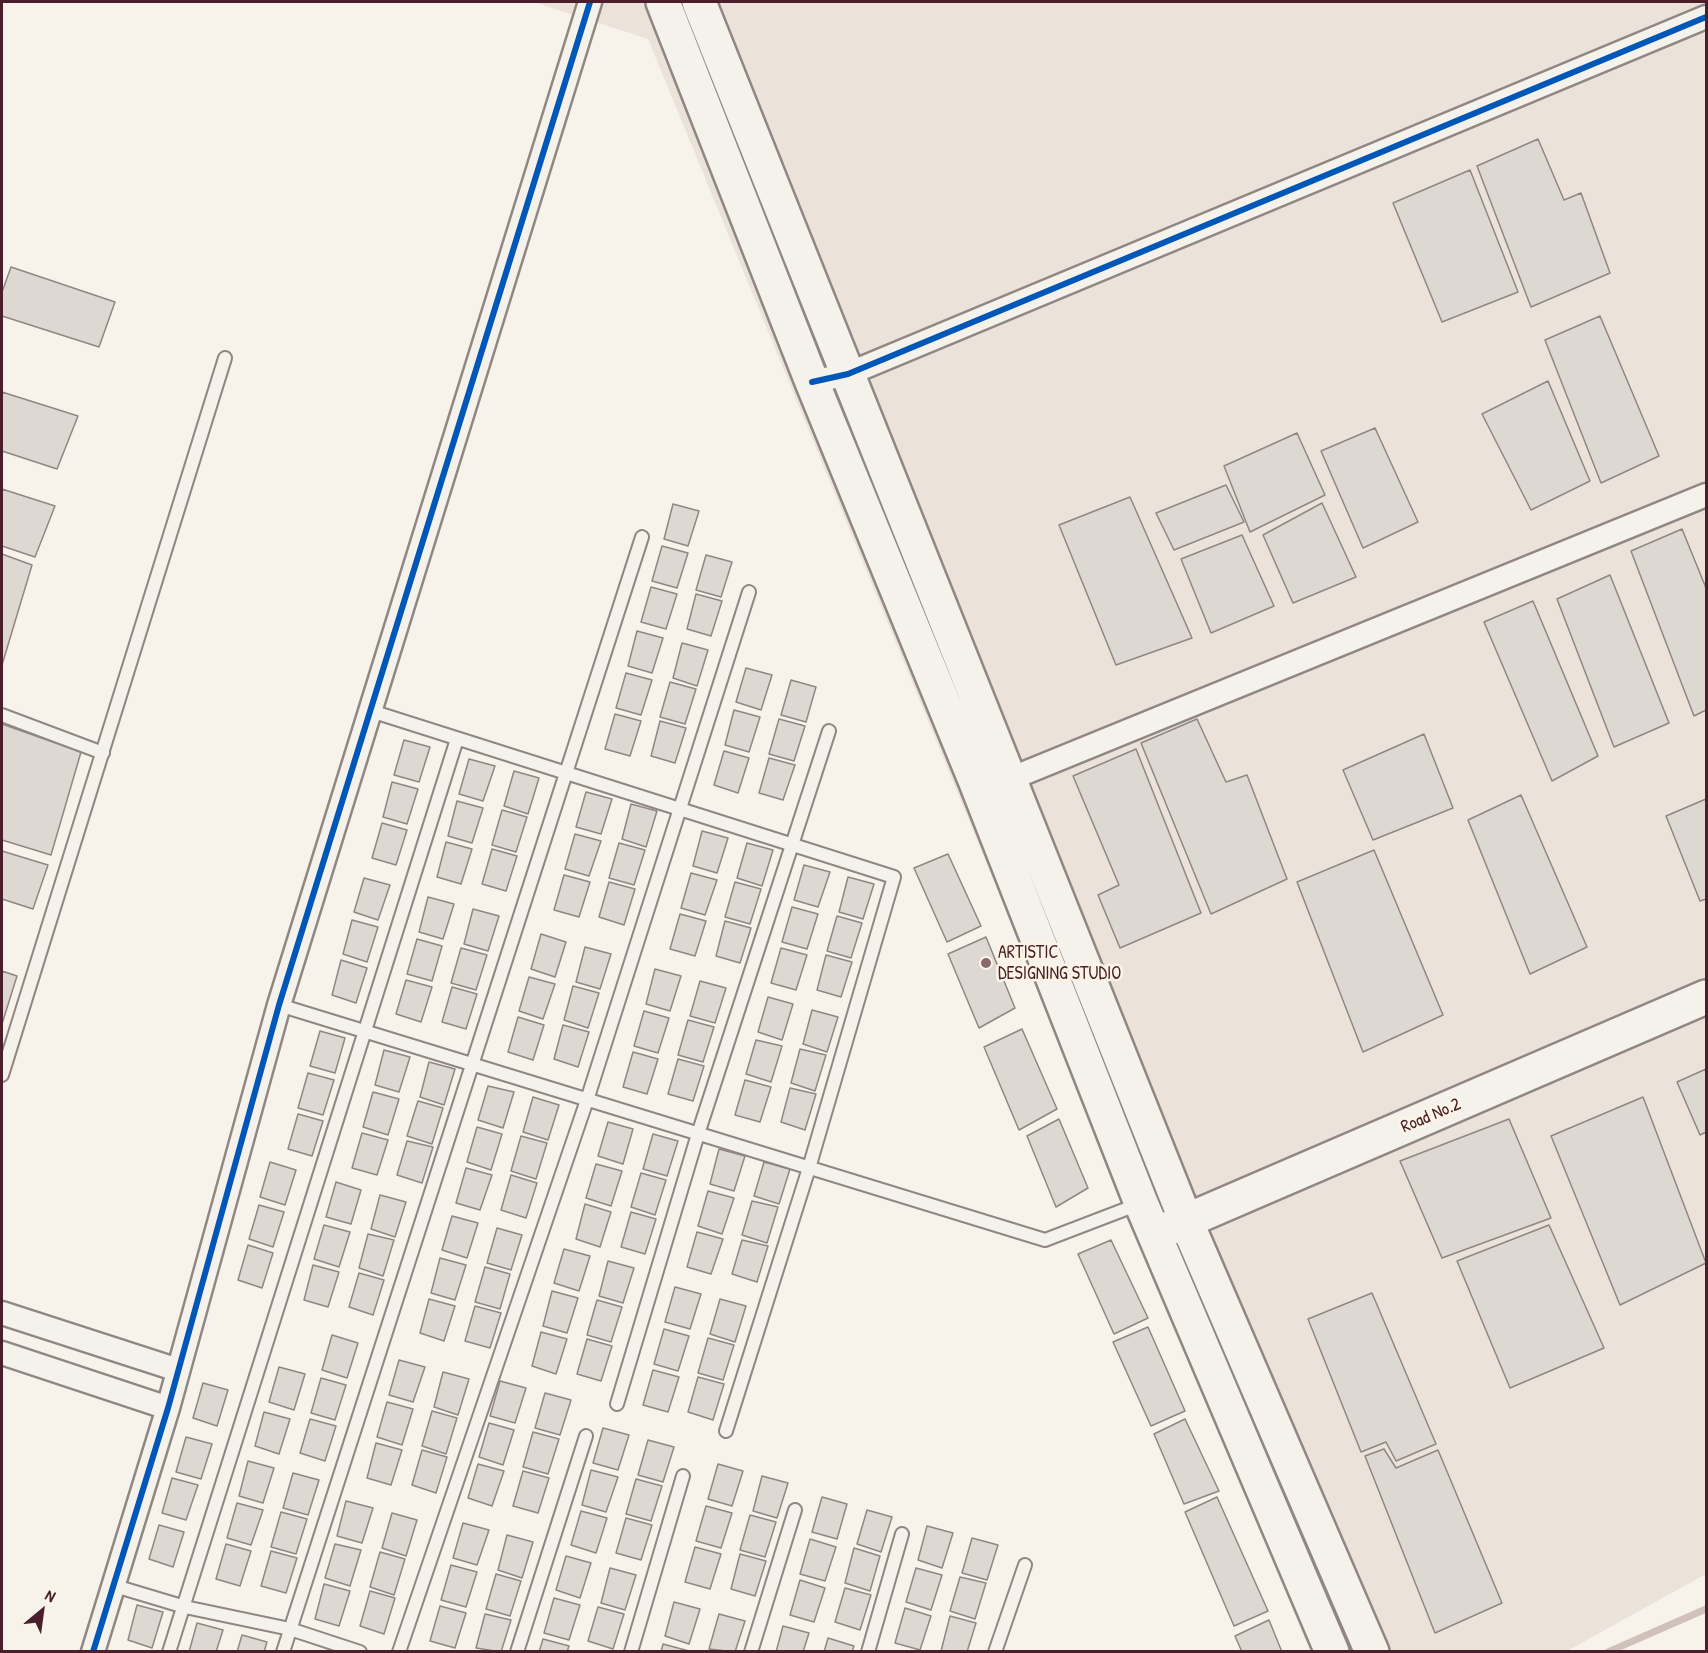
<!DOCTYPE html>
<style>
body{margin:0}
#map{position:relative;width:1708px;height:1653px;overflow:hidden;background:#f7f3ea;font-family:"Patrick Hand",sans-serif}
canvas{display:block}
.frame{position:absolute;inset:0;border:3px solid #4a1f2b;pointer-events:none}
.north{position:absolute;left:12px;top:1581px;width:60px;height:60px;-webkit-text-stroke:4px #fcf5e5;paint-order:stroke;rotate:29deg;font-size:16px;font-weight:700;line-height:24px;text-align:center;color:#4a1f2b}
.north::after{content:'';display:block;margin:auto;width:21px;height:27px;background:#4a1f2b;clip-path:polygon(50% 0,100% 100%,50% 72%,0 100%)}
</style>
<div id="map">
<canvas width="1708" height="1653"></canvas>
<div class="frame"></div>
<div class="north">N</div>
</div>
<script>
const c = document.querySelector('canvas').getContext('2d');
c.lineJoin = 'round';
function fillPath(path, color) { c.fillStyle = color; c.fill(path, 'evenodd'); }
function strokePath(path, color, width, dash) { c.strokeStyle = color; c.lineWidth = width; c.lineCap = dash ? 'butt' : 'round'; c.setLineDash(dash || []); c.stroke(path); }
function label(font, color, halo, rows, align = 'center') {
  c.font = font + ' "Patrick Hand",sans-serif'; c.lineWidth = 5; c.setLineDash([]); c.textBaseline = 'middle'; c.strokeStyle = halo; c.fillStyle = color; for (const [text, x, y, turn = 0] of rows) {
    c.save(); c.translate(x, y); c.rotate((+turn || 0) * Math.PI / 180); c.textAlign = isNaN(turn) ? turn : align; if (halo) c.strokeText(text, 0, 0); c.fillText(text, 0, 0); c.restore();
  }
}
fillPath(new Path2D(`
 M533,2h1173v1572l-139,77h-257l-662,-1612z`), '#ebe3d9');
strokePath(new Path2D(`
 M1608,1652l98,-43`), '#d0c1ba', 7);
const building = new Path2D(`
 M1538,139l26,61 17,-7 29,80 -79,34 -54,-141z
 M1470,170l48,122 -76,30 -49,-119z
 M11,267l104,35 -16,45 -97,-31v-24z
 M1600,316l59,140 -58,27 -56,-143z
 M1548,381l42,100 -59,29 -49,-96z
 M2,392l76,24 -21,53 -55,-18z
 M1375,428l43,94 -55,26 -42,-97z
 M1297,433l28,62 -75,37 -26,-66z
 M1226,485l18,37 -70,28 -18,-37z
 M2,489l53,17 -20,51 -33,-11z
 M1130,497l62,141 -76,27 -57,-140z
 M1322,503l34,74 -63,26 -30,-68z
 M673,504l26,7 -11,35 -24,-7z
 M1682,529l24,59v122l-12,6 -63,-165z
 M1242,535l32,71 -63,27 -30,-74z
 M662,546l26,7 -11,35 -25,-7z
 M2,554l30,11 -30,100z
 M706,555l26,7 -11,35 -25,-7z
 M1610,575l59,148 -55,24 -57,-148z
 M651,587l26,7 -11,35 -25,-7z
 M696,594l26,7 -11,35 -24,-7z
 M1533,601l65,155 -46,25 -68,-159z
 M637,631l26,7 -11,35 -24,-7z
 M682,643l26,7 -11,36 -24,-8z
 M746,668l26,7 -11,35 -25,-8z
 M626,673l26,7 -11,35 -25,-7z
 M791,680l25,7 -10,35 -25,-7z
 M670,682l26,7 -11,35 -25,-7z
 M734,710l26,7 -11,35 -24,-7z
 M615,714l26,7 -11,35 -25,-7z
 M779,719l26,7 -11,35 -25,-7z
 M1197,719l29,63 21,-7 40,104 -76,35 -70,-171z
 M660,721l26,7 -11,35 -24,-7z
 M2,724l79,28 -30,103 -49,-15z
 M1424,734l29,74 -80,32 -30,-70z
 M404,740l26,7 -11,35 -25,-7z
 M1136,749l65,164 -81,35 -22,-53 21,-10 -46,-109z
 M724,751l25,7 -11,35 -24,-8z
 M769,758l26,7 -12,35 -24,-7z
 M469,759l26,7 -12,35 -24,-7z
 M514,771l25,7 -11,36 -24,-8z
 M392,782l26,7 -11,35 -24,-7z
 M586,792l26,7 -11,35 -25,-7z
 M1521,795l66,152 -57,27 -62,-154z
 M1706,799v100l-6,2 -34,-85z
 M457,801l26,7 -11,35 -24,-7z
 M631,804l26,7 -11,36 -24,-8z
 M502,810l25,7 -11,35 -24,-7z
 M382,823l25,7 -11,35 -24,-7z
 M702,831l26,7 -11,35 -24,-7z
 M575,834l26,7 -12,35 -24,-7z
 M446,842l26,7 -11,35 -24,-7z
 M619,843l26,7 -11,35 -25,-7z
 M747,843l26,7 -11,36 -25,-8z
 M492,849l25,7 -11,35 -24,-7z
 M1374,850l69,165 -80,37 -66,-170z
 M2,851l46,14 -15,44 -31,-10z
 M948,854l33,72 -34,16 -33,-74z
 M804,865l26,7 -12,35 -24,-7z
 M691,873l26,7 -12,35 -24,-7z
 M564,875l26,7 -11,35 -25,-7z
 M848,877l26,7 -11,35 -24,-7z
 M364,878l26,7 -12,35 -24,-8z
 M609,882l26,7 -11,36 -25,-8z
 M735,882l26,7 -11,35 -25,-7z
 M428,897l26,7 -11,35 -24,-7z
 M792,907l26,7 -11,35 -25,-7z
 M473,909l26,7 -11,35 -24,-7z
 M680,914l26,7 -11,35 -25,-7z
 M837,916l25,7 -11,35 -24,-7z
 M352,920l26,7 -11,35 -24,-8z
 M725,921l26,7 -11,35 -24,-7z
 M541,934l25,8 -11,35 -24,-8z
 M986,937l29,71 -36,20 -31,-74z
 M417,939l25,7 -10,35 -25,-7z
 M585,947l26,7 -11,35 -24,-7z
 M461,948l26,7 -11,35 -25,-7z
 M781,948l26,7 -11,35 -25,-7z
 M826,955l26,7 -11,35 -24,-7z
 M341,960l26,8 -11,35 -24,-8z
 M655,969l26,7 -11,35 -24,-7z
 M2,971l15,5 -15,48z
 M529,977l26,7 -12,35 -24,-8z
 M406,980l26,7 -11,35 -25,-8z
 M700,981l26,7 -11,35 -25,-7z
 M573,986l26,7 -11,35 -24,-8z
 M452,987l25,7 -11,35 -24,-7z
 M768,997l25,7 -11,36 -24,-8z
 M812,1010l26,7 -11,35 -24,-8z
 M644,1011l25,7 -11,35 -24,-7z
 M518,1017l26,8 -11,35 -25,-8z
 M688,1020l26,7 -11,35 -25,-7z
 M563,1025l26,7 -11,35 -24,-8z
 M1022,1029l35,80 -38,21 -35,-83z
 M320,1031l25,7 -10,35 -25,-7z
 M756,1040l26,6 -11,36 -25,-8z
 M800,1049l26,6 -11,36 -24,-8z
 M384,1050l26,7 -11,35 -24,-7z
 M633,1052l25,7 -11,35 -24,-7z
 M678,1059l26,7 -11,35 -25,-7z
 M429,1062l26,7 -11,36 -24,-8z
 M1706,1069v63l-6,3 -23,-53z
 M308,1073l26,7 -11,35 -25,-7z
 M745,1080l26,7 -11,35 -25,-7z
 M488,1086l26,6 -11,36 -25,-8z
 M790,1088l26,6 -11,36 -24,-8z
 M373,1092l26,7 -11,36 -25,-8z
 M533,1097l26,8 -11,35 -25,-8z
 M1643,1097l63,166 -86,42 -69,-169z
 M418,1101l25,7 -11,36 -25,-8z
 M298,1114l25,7 -11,35 -24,-7z
 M1059,1119l29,69 -32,19 -29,-71z
 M1509,1119l42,99 -109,40 -42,-97z
 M608,1122l25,7 -10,35 -25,-8z
 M477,1127l25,7 -11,36 -24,-8z
 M362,1133l26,7 -11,35 -25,-7z
 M653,1134l25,7 -11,35 -24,-7z
 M521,1136l26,7 -11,36 -25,-8z
 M407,1141l26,6 -11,36 -25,-8z
 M719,1149l26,7 -11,35 -24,-7z
 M270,1162l26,8 -11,35 -25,-8z
 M764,1162l26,7 -11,35 -25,-8z
 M596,1164l26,7 -11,35 -25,-8z
 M466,1168l26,7 -12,35 -24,-7z
 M641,1173l25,7 -11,35 -24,-8z
 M511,1175l26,8 -11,35 -25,-8z
 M336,1182l25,8 -10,34 -25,-7z
 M708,1191l26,7 -12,36 -24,-8z
 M380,1195l26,7 -11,35 -24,-8z
 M752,1201l26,6 -11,36 -25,-8z
 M585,1204l26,8 -11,35 -24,-8z
 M259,1205l25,7 -11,35 -24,-8z
 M631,1212l25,7 -11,35 -24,-7z
 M452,1216l26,7 -11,35 -25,-8z
 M324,1225l26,7 -11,35 -25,-8z
 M1549,1225l55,123 -94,40 -53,-127z
 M497,1228l25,7 -11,35 -24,-7z
 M697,1232l26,7 -12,35 -24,-7z
 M368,1234l26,6 -11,36 -24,-8z
 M742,1240l26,6 -11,36 -25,-8z
 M1111,1240l37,78 -34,16 -36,-80z
 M248,1245l25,8 -11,35 -24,-8z
 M564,1249l26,7 -11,35 -25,-8z
 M440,1258l26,7 -11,35 -24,-7z
 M608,1261l26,7 -11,35 -24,-7z
 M313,1265l26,7 -11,35 -24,-7z
 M485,1267l25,7 -10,35 -25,-7z
 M359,1273l25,7 -11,35 -24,-8z
 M675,1287l26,7 -11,35 -25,-7z
 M552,1291l26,7 -11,35 -24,-7z
 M1372,1293l64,151 -40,17 -10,-19 -25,10 -53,-133z
 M429,1299l26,7 -11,35 -24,-8z
 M720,1299l26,7 -11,36 -25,-8z
 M597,1300l25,7 -11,35 -24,-7z
 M475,1306l26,7 -11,35 -25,-7z
 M1148,1327l37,84 -34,15 -38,-84z
 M664,1329l25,7 -11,35 -24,-7z
 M541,1332l26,7 -11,35 -24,-8z
 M332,1335l26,8 -11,35 -25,-8z
 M708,1338l26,7 -11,35 -25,-7z
 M587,1339l25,7 -11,35 -24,-7z
 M399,1360l26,7 -12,35 -24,-7z
 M279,1367l26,7 -11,36 -25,-8z
 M653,1370l26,7 -11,35 -25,-7z
 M443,1372l26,7 -11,36 -24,-8z
 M698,1377l26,7 -11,36 -25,-8z
 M321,1378l25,7 -11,35 -24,-7z
 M500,1381l26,7 -11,35 -25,-7z
 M203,1383l25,7 -11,36 -24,-8z
 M545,1393l26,7 -11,35 -25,-7z
 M387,1402l26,7 -11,36 -25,-8z
 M432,1411l25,7 -11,36 -24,-8z
 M264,1412l26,7 -11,35 -24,-8z
 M310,1419l26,7 -11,35 -25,-8z
 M1185,1419l34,72 -35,13 -30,-70z
 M489,1423l25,7 -11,35 -24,-8z
 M603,1428l26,7 -11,35 -25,-7z
 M533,1432l26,7 -11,35 -25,-7z
 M186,1437l26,7 -11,35 -25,-7z
 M648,1440l26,7 -11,35 -25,-7z
 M376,1443l26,7 -11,35 -24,-7z
 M1384,1449l12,19 42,-18 64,153 -67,30 -70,-177z
 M422,1450l25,7 -11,36 -24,-8z
 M248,1461l26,7 -11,35 -24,-7z
 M478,1464l26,7 -12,35 -24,-8z
 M718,1464l25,7 -11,35 -24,-7z
 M591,1470l27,7 -12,35 -24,-7z
 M523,1471l26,7 -11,35 -25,-7z
 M293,1473l26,7 -11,35 -25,-7z
 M762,1476l26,7 -11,35 -24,-7z
 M172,1478l26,7 -12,35 -24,-7z
 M636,1479l26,7 -11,35 -25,-7z
 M822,1497l25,7 -10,35 -25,-7z
 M1217,1497l51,114 -34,15 -49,-114z
 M346,1501l27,7 -11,35 -25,-7z
 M237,1503l26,7 -12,35 -24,-7z
 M706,1506l26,7 -11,35 -25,-7z
 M867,1510l25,7 -11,35 -24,-8z
 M581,1511l26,7 -11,35 -25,-8z
 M281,1512l26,7 -11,35 -25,-7z
 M392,1513l25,7 -11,36 -24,-8z
 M750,1515l26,7 -11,35 -25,-7z
 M626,1518l26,7 -11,35 -25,-7z
 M463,1523l26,7 -12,35 -24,-7z
 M159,1525l25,7 -11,35 -24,-8z
 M927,1526l26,7 -11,35 -24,-8z
 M507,1535l26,7 -11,36 -24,-8z
 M972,1538l26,7 -11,35 -25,-7z
 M810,1539l26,8 -11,34 -25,-7z
 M226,1544l25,7 -11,35 -24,-7z
 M335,1544l26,6 -11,36 -25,-8z
 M695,1547l26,7 -11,35 -25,-7z
 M854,1548l26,8 -10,35 -25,-8z
 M271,1551l26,7 -11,35 -25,-7z
 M380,1552l25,7 -11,36 -24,-8z
 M740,1554l26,7 -11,35 -24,-7z
 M566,1556l25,7 -11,35 -24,-8z
 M451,1565l26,7 -11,35 -25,-7z
 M610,1568l26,7 -11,35 -24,-7z
 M916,1568l26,7 -11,35 -25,-8z
 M496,1574l25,7 -11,35 -24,-7z
 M960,1577l26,6 -11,36 -25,-8z
 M800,1580l25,8 -11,34 -24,-7z
 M324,1584l26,7 -11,35 -24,-7z
 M845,1588l26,7 -11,35 -25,-8z
 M370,1591l25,7 -11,36 -24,-8z
 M554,1598l26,7 -11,35 -25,-7z
 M674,1602l26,7 -11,35 -24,-8z
 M137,1605l26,7 -11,36 -24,-8z
 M440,1606l26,7 -11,35 -25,-7z
 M598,1607l26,7 -11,35 -25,-8z
 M905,1608l26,8 -11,34 -25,-7z
 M485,1614l26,6 -10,32 -25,-4z
 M719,1614l26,7 -10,31 -26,-3z
 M950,1616l26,7 -9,29 -26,-1z
 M1269,1620l13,32h-40l-7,-16z
 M197,1623l26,7 -7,22h-27z
 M783,1626l26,7 -6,19h-27z
 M242,1635l25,7 -3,10h-27z
 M828,1638l26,8 -2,6h-28z
 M543,1639l26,7 -2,6h-28z
 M663,1644l26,7 -28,1z`);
fillPath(building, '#ddd8d2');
strokePath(building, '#908684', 1.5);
const lane = new Path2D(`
 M371,711l523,166 -85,291 -83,263
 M2,715l101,38
 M279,1005l766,235 94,-36
 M2,1075l223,-717
 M617,1404l81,-270 131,-403
 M115,1586l70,21 105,22 70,23
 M169,1652l288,-913
 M283,1652l359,-1115
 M399,1652l188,-552 162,-508
 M517,1652l69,-216
 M631,1652l52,-176
 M751,1652l44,-142
 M868,1652l34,-118
 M995,1652l30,-87`);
const street = new Path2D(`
 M812,382l36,-8 858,-357
 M996,780l14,-1 696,-284
 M2,1313l176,57
 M2,1353l166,55
 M93,1652l75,-244 111,-403 311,-1003`);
const secondary = new Path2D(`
 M663,2l149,380 163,398 166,423 191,449
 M699,2l487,1219 186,431
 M1165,1230l541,-233`);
strokePath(lane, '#908684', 16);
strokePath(street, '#908684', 27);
strokePath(secondary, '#908684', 38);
strokePath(lane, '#f5f2ec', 12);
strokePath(street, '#f5f2ec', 22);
strokePath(secondary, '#f5f2ec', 33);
strokePath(new Path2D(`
 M812,382l36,-8 858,-357
 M93,1652l75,-244 111,-403 311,-1003`), '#0057b8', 6);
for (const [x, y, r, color] of [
 [986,963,6,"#87696e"]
]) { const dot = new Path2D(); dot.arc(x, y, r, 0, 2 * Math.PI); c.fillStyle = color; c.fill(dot); strokePath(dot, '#fcf5e5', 2); }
label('18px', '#4a1f2b', '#fcf5e5', [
 ["ARTISTIC",998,953],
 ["DESIGNING STUDIO",998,974]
], 'left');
label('18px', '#4a1f2b', '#fcf5e5', [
 ["Road No.2",1431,1116,-23]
]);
</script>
